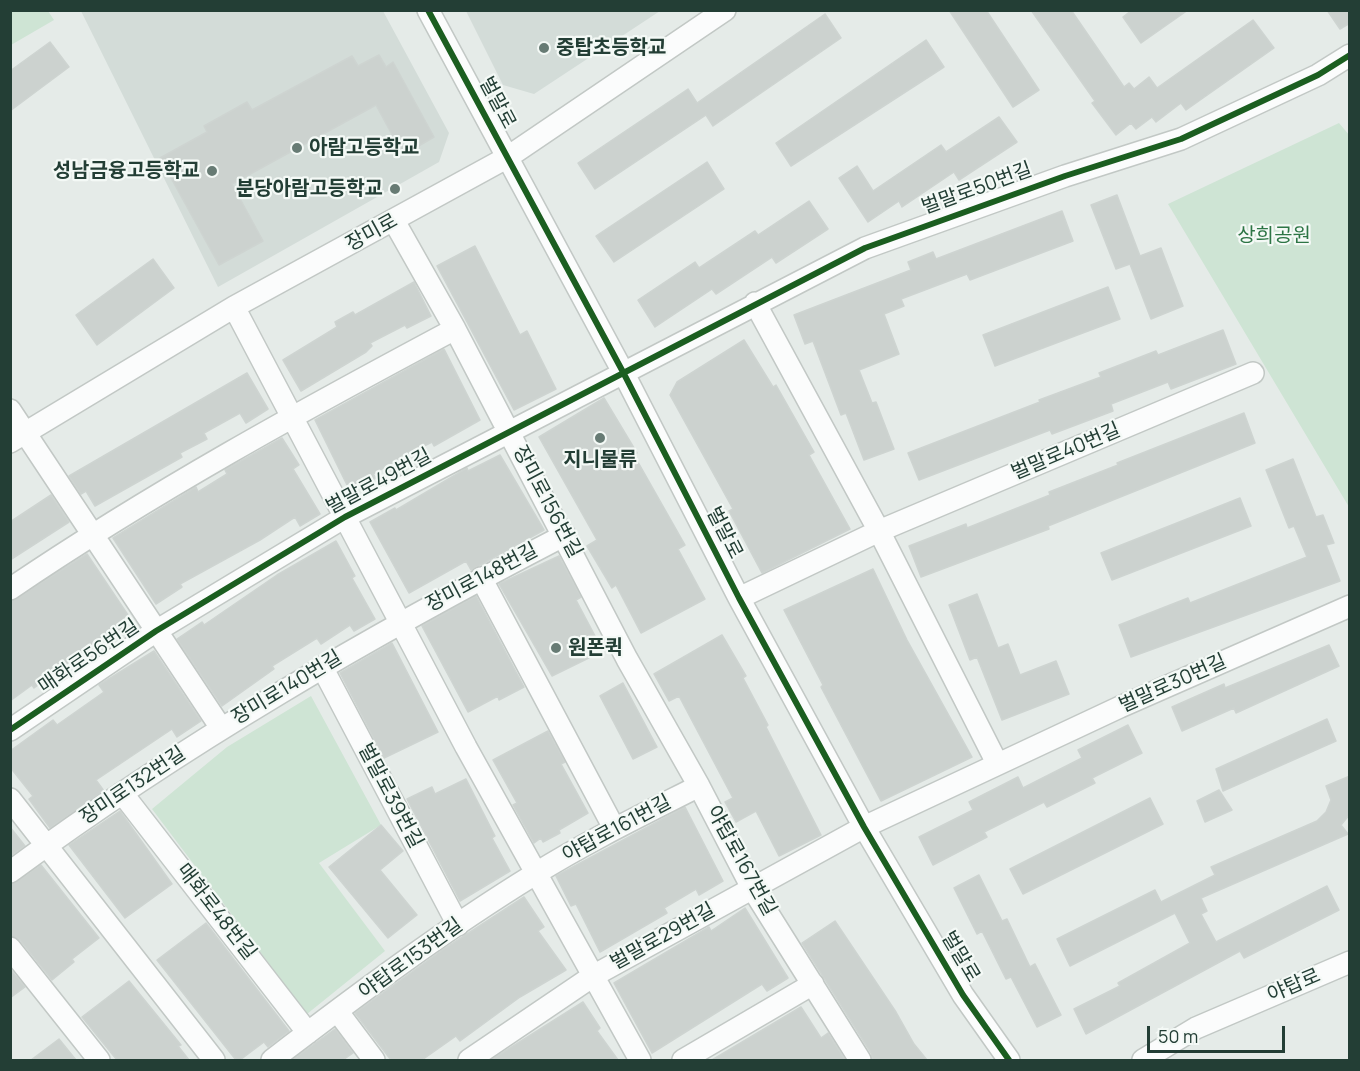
<!DOCTYPE html>
<meta charset="utf-8">
<style>
body{margin:0}
#map{position:relative;width:1360px;height:1071px;overflow:hidden;background:#e5ebe8;font-family:Manrope,sans-serif}
canvas{display:block}
.frame{position:absolute;inset:0;border:12px solid #233e35;pointer-events:none}
.scale{position:absolute;left:1147px;top:1026px;width:138px;height:27px;box-sizing:border-box;border:3px solid #233e35;border-top:0;padding-left:8px;font-size:18px;line-height:21px;white-space:nowrap;color:#233e35;-webkit-text-stroke:4px #f4f9f6;paint-order:stroke}
</style>
<div id="map">
<canvas width="1360" height="1071"></canvas>
<div class="frame"></div>
<div class="scale">50 m</div>
</div>
<script>
const c = document.querySelector('canvas').getContext('2d');
c.lineJoin = 'round';
function fillPath(path, color) { c.fillStyle = color; c.fill(path, 'evenodd'); }
function strokePath(path, color, width, dash) { c.strokeStyle = color; c.lineWidth = width; c.lineCap = dash ? 'butt' : 'round'; c.setLineDash(dash || []); c.stroke(path); }
function label(font, color, halo, rows, align = 'center') {
  c.font = font + ' Manrope,"Noto Sans KR",sans-serif'; c.lineWidth = 4.5; c.setLineDash([]); c.textBaseline = 'middle'; c.strokeStyle = halo; c.fillStyle = color; for (const [text, x, y, turn = 0] of rows) {
    c.save(); c.translate(x, y); c.rotate((+turn || 0) * Math.PI / 180); c.textAlign = isNaN(turn) ? turn : align; if (halo) c.strokeText(text, 0, 0); c.fillText(text, 0, 0); c.restore();
  }
}
fillPath(new Path2D(`
 M81,11h302l66,122 -10,29 -221,125z
 M466,11h194l-126,83 -31,-9z`), '#d3dcd8');
fillPath(new Path2D(`
 M11,10l37,1 6,9 -43,25z
 M1339,123l11,13 -1,371 -181,-303z
 M311,696l70,129 -62,38 66,88 -78,63 -155,-205 75,-62z`), '#cee4d4');
const building = new Path2D(`
 M949,10h37l53,80 -26,17z
 M1031,10h40l53,77 5,-4 5,6 15,-12 8,11 96,-68 21,28 -88,62 -5,-7 -25,19 -4,-5 -16,12 -5,-6 -15,12 -24,-32 3,-2z
 M1132,10h56l-47,33 -18,-26z
 M1327,10h23v13l-10,6z
 M825,14l16,24 -128,88 -7,-11 -111,74 -17,-26 110,-74 9,14z
 M926,40l18,27 -153,99 -15,-23z
 M50,42l19,25 -59,44v-40z
 M379,55l7,12 7,-5 41,75 -31,18 -27,-50 -144,79 31,57 -44,24 -59,-107 47,-26 -3,-6 43,-24 5,8 100,-54 6,10z
 M999,117l18,25 -58,38 -5,-8 -52,35 -3,-6 -31,21 -29,-44 18,-12 16,25 68,-46 5,7z
 M707,162l17,27 -110,73 -18,-26z
 M1117,195l23,61 21,-8 22,58 -32,13 -21,-55 -14,5 -25,-64z
 M809,201l19,28 -52,34 -4,-6 -56,37 -4,-5 -57,38 -17,-27 57,-38 4,6 56,-37 3,4z
 M1062,211l11,30 -103,39 -3,-6 -66,25 3,7 -20,8 15,40 -40,16 13,33 4,-1 18,47 -30,11 -18,-47 -5,2 -28,-74 -8,3 -11,-29 117,-45 -3,-8 25,-10 3,7z
 M475,246l45,89 7,-4 29,58 -42,21 -77,-144z
 M153,259l21,29 -77,57 -21,-30z
 M414,282l17,34 -24,12 -2,-3 -35,18 2,3 -6,6 -65,39 -18,-31 54,-33 -2,-5 18,-10 2,3z
 M1108,287l12,32 -125,47 -12,-31z
 M1223,330l13,34 -65,25 -3,-7 -57,22 2,7 -61,23 -2,-4 -131,50 -11,-27 132,-51 -1,-2 62,-23 -2,-4 57,-22 2,4z
 M744,340l29,47 3,-2 38,67 -5,3 41,74 -88,44 -33,-62 4,-2 -63,-114 7,-13z
 M444,349l36,71 -46,26 -2,-4 -33,17 -26,15 3,4 -26,13 -35,-71z
 M247,373l21,36 -22,14 -6,-10 -36,20 3,6 -27,14 2,4 -87,49 -9,-15 -5,3 -12,-18z
 M604,398l33,55 -3,2 51,90 -7,4 27,50 -64,34 -25,-48 -4,3 -25,-42 10,-6 -58,-103z
 M1244,413l11,30 -207,83 1,3 -128,48 -12,-31 57,-22 1,4 83,-33 -1,-3 69,-27 -1,-2z
 M282,438l17,27 -6,4 27,45 -20,12 -5,-9 -35,23 -80,44 2,3 -26,17 -43,-66 83,-51 2,5 29,-18 -2,-4z
 M500,455l44,75 -73,40 -5,-9 -57,32 -39,-71 25,-14 1,2 71,-42 1,3z
 M1293,459l23,58 7,-2 11,28 -8,2 14,36 -209,76 -12,-32 69,-27 2,5 117,-46 -13,-31 -5,2 -23,-58z
 M51,495l18,27 -59,38v-38z
 M1240,498l11,28 -139,54 -11,-27z
 M336,541l19,35 -3,2 23,41 -21,12 -4,-6 -29,19 -4,-6 -45,28 2,3 -52,37 -45,-67 25,-17 2,3 73,-50z
 M87,554l45,67 -20,14 -2,-3 -76,56 -2,-3 -22,16v-99z
 M559,556l22,41 -5,3 27,51 -51,25 -53,-92z
 M873,569l34,71 65,117 -91,44 -60,-114 2,-2 -39,-75z
 M977,594l21,54 10,-4 12,31 36,-14 13,33 -67,26 -25,-63 -7,3 -21,-55z
 M476,596l48,91 -25,13 -1,-4 -30,16 -46,-86z
 M722,635l24,41 -3,2 25,47 -2,2 55,108 -42,21 -23,-45 -20,11 -11,-20 8,-4 -54,-102 -10,5 -15,-27z
 M392,643l46,89 -54,26 -44,-85z
 M1329,645l10,21 -103,47 -2,-5 -52,23 -10,-24 52,-23 1,4z
 M154,651l47,70 -24,16 -5,-8 -76,51 8,11 -54,37 -21,-29 4,-3 -23,-29v-16l43,-31 4,5 47,-33 -5,-7z
 M623,683l34,64 -24,12 -33,-63z
 M1327,719l9,22 -113,50 -7,-22z
 M1128,725l14,28 -50,25 3,5 -48,24 -3,-5 -60,30 3,5 -54,28 -14,-28 54,-27 -4,-8 49,-25 5,11 59,-30 -4,-8z
 M548,731l17,31 -4,2 27,49 -29,17 1,3 -17,9 -2,-4 -7,5 -21,-38 4,-2 -24,-43z
 M1350,776v38l-9,11 7,9 -147,64 6,13 -6,3 15,28 111,-56 12,24 -95,48 -4,-7 -154,83 -12,-25 46,-23 -2,-3 72,-40 -15,-30 -105,53 -13,-27 98,-49 6,12 54,-27 -4,-8 106,-46 9,-9 5,-12 -5,-14z
 M466,779l29,57 -3,2 18,33 -50,30 -53,-102 25,-12 3,7z
 M1219,790l13,20 -27,12 -8,-21z
 M1150,798l13,26 -140,70 -13,-25z
 M685,807l38,74 -24,14 -3,-6 -32,19 3,5 -67,39 -24,-48 -5,2 -15,-30z
 M120,811l52,73 -47,34 -56,-73z
 M381,825l22,26 -23,19 37,45 -29,23 -59,-71z
 M10,827l15,19 -15,10z
 M41,865l58,73 -27,21 2,3 -22,18 -32,-40 -10,-4v-51z
 M979,875l23,46 5,-2 23,48 5,-3 26,51 -24,12 -26,-50 -5,2 -24,-48 -5,3 -23,-46z
 M524,897l20,30 -6,4 28,39 -46,27 -60,44 -4,-5 -34,24h-31l-36,-47 86,-62z
 M745,908l43,70 -21,13 -5,-7 -110,69 -38,-70 95,-56 2,4z
 M835,921l61,91 18,32 13,16h-54l-2,-7 -69,-110z
 M206,923l83,108 -21,16 -4,-5 -24,18h-4l-79,-100z
 M10,969l15,18 -15,11z
 M129,981l52,64 -3,1 11,14h-72l-35,-43z
 M583,1002l17,26 -3,3 21,29h-127z
 M801,1007l20,31 7,-5 17,27h-133z
 M335,1029l18,24 -10,7h-51z
 M59,1039l17,21h-45z`);
fillPath(building, '#ccd2cf');
strokePath(building, '#ced4d1', 1.5);
const minor = new Path2D(`
 M428,10l195,362 116,226 125,229 99,168 46,65
 M394,221l61,108 172,330 72,127 53,102 108,172
 M755,303l124,228 118,232
 M234,307l232,440 174,313
 M10,410l211,318
 M10,442l224,-135 274,-150 217,-147
 M481,578l133,250
 M10,589c143,-97 293,-179 445,-260
 M739,598l140,-67 374,-158
 M322,667l136,258
 M10,730l146,-99 189,-114 520,-269 200,-72 116,-37 137,-64 32,-20
 M122,793l186,240
 M10,799l204,261
 M10,872c175,-129 362,-237 555,-337
 M10,948l89,112
 M338,1012l36,48
 M272,1060c85,-65 172,-130 263,-186 53,-33 109,-60 164,-88
 M469,1060l124,-84 271,-149 256,-120 230,-101
 M683,1060l130,-76
 M1143,1060l53,-32 154,-66`);
strokePath(minor, '#c2c8c5', 24);
strokePath(minor, '#fbfcfc', 21);
strokePath(new Path2D(`
 M428,10l195,362 116,226 125,229 99,168 46,65
 M10,730l146,-99 189,-114 520,-269 200,-72 116,-37 137,-64 32,-20`), '#1b5e20', 6);
for (const [x, y, r, color] of [
 [544,48,6,"#677b74"],
 [297,148,6,"#677b74"],
 [212,171,6,"#677b74"],
 [395,189,6,"#677b74"],
 [600,438,6,"#677b74"],
 [556,648,6,"#677b74"]
]) { const dot = new Path2D(); dot.arc(x, y, r, 0, 2 * Math.PI); c.fillStyle = color; c.fill(dot); strokePath(dot, '#f4f9f6', 2); }
label('bold 20px', '#233e35', '#f4f9f6', [
 ["중탑초등학교",556,48],
 ["아람고등학교",309,148],
 ["성남금융고등학교",200,171,"right"],
 ["분당아람고등학교",383,189,"right"],
 ["지니물류",600,460,"center"],
 ["원폰퀵",568,648]
], 'left');
label('20px', '#233e35', '#f4f9f6', [
 ["벌말로",497,103,62],
 ["벌말로50번길",977,189,-20],
 ["장미로",372,233,-29],
 ["벌말로40번길",1066,452,-23],
 ["벌말로49번길",379,482,-28],
 ["장미로156번길",547,502,62],
 ["벌말로",724,533,63],
 ["장미로148번길",482,578,-28],
 ["매화로56번길",89,657,-34],
 ["벌말로30번길",1173,684,-24],
 ["장미로140번길",287,688,-31],
 ["장미로132번길",133,786,-34],
 ["벌말로39번길",390,796,62],
 ["야탑로161번길",617,829,-28],
 ["야탑로167번길",741,861,61],
 ["매화로48번길",216,912,52],
 ["벌말로29번길",663,937,-29],
 ["벌말로",960,957,59],
 ["야탑로153번길",411,959,-36],
 ["야탑로",1294,986,-23]
]);
label('20px', '#2d7545', '#f4f9f6', [
 ["상희공원",1274,236]
]);
</script>
